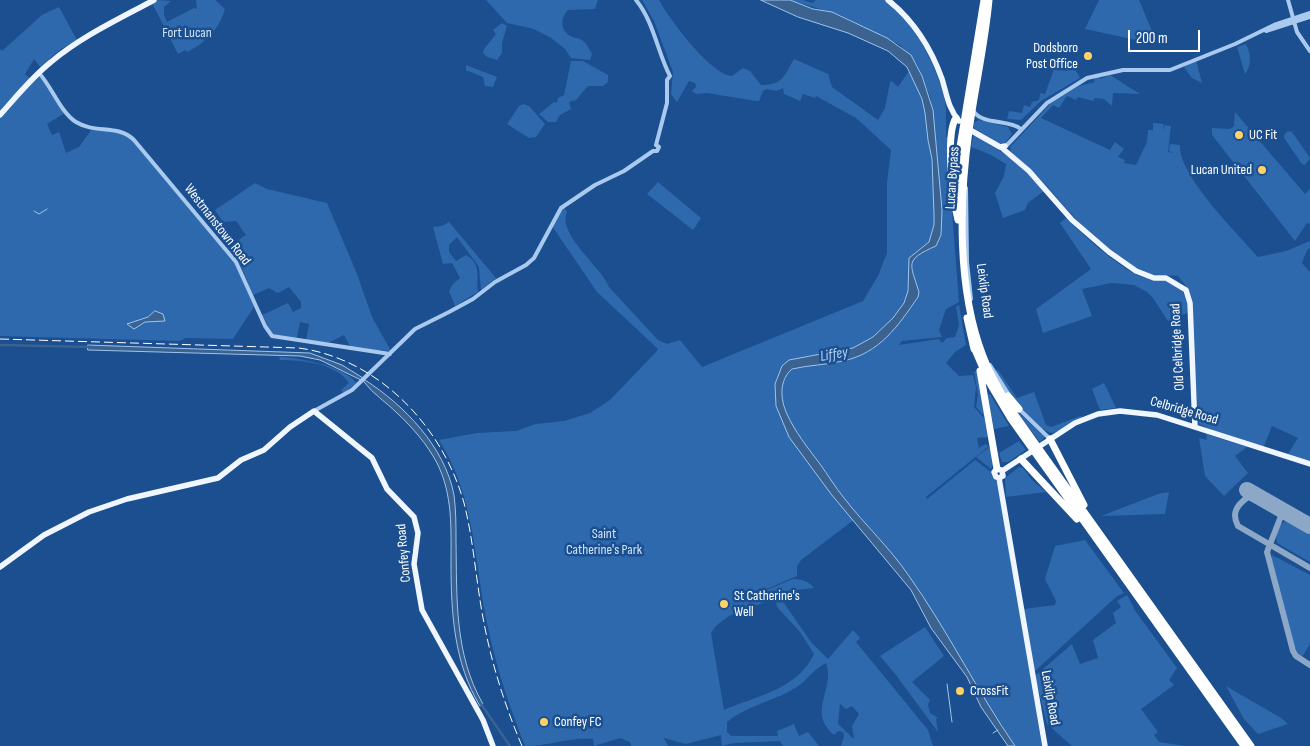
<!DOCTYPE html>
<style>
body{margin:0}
#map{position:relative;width:1310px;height:746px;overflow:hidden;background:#1b4f8f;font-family:"Sofia Sans Condensed",sans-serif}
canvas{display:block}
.scale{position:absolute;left:1128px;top:30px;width:72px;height:22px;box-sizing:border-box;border:2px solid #fff;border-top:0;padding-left:6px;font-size:15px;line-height:18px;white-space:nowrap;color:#fff;-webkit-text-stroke:4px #1b4f8f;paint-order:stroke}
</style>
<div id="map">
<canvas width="1310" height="746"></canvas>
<div class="scale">200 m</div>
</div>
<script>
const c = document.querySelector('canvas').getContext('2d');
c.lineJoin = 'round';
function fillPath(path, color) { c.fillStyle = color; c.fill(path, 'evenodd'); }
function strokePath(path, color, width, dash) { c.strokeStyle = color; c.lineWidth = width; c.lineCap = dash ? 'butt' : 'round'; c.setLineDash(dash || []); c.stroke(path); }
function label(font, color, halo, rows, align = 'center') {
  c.font = font + ' "Sofia Sans Condensed",sans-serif'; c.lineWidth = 5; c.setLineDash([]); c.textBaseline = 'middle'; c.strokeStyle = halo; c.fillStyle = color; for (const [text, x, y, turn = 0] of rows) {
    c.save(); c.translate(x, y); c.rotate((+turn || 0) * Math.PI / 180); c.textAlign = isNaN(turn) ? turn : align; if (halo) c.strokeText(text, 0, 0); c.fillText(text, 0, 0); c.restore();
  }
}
fillPath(new Path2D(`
 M159,0l12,1 -7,6v8l3,7 27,-14 3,1 -1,-9h19l10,9c-6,21 -20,34 -38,43l-2,-2 -7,4 -26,-51z
 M486,0h112l-3,9 -27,1c-8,8 -8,21 4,27 3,1 8,1 11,4 4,3 7,9 9,13l-2,6 -19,-2 -6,-9 -14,-11 -17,-9 -27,-6z
 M642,0h17c11,20 51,74 73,76l11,-8 7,3 11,14c22,0 23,-9 33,-26l34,15 4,13 46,33 7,-12 5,-26 2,-1 6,6 11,-16 13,28 5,21 4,-21 -14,-35 -17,-19 -60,-30 -50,-15h13l9,3 4,-3c12,0 60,0 68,0 26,10 63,85 62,111 0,8 0,17 0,26h6l-2,48 9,117 -13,7 -7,21 3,7 -40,4 -3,4 40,-6 3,4 5,-5 8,-1 4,-12 -3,-18 3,-2 7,40 -11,7 -9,11 13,13 14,-1 3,12 -2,20 11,12 5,18 -13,1 2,10 6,-4 4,2 -63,51 1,2 48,-39 16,12 7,13 44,261h-27c-54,-77 -90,-161 -156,-230l-58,44 -4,6v10l-77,33 73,-30c8,0 16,2 21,9l-27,3 -8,5 32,46 17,17 25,-29 7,8 -4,4 72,88 5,16h-92l3,-10 -1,-4 -5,-1 -4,4c-28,-23 2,-47 -8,-72 -14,7 -21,21 -36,28 -21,11 -45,16 -63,31v10l4,4h47l-1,-5 17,-7 5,12 9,-4 11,14h-36l-3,-5 -46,2 -12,3 -1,-11 -35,9 -22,-6 4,8h-37l-1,-4 -10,-4 -26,8 -1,-7c-26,-2 -43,7 -68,7 -17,-42 -30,-83 -39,-128 -12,-62 -12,-123 -47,-178l38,-7 39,-2 20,-7 28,-3 26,-8 20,-13 46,-48 2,-3 -61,-57 -45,-66 12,-19 3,5c-10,23 35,55 42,75l49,53 9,4 13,-4 22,27 161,-66 15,-25 9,-23v-70l4,-33 -35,-32 -40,-22 -1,2 -12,-4 -3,7 -16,-7 -1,-6 -7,3 -9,-2 -4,2 -4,10h-3l-49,-8 -11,1 -4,-3 4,-4 -1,-4 -6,-2 -12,21 -6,-8 2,-22 -19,-51zM775,599l2,8 23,25 14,22c-17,36 -58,42 -90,56l-13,-77c13,-21 42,-26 64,-34zM840,704l6,5 6,-3 7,8 -7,12 2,13 -16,-15z
 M1099,0h40l16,38 -14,3 -56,-12z
 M59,7l18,33 -16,9 -21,18 -6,-8 -9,15 6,5 -31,32v-62l2,2 40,-36z
 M502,23l5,3 -5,17v10l-5,7 -10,-3 -4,-4 1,-4 12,-15 -3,-4z
 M1246,44c5,10 6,21 -1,30l-8,-27z
 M1058,58l17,11 5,9 -39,23 -20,19 -14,-1 2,-8 13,2 2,-8 6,2 2,-5 7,-2 1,-7 5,1z
 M1196,60l6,23 -10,-5 -8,-11z
 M571,61h12l25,14v7l-5,4h-15l-12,14 -7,2 2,7 -11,6 -4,7h-8l-9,-8 15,-12 3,1 1,-5 6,-3z
 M466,65l31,12 -4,10 -8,-1 -2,-9 -17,-7z
 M1110,75l30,19 -27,-1 -1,13 -8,-7 -9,-1 -2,3 -15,-4 -2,3 -9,-4 -8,12 -6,-3 -12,13 69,32 5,-8 9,7 -6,8 7,3 -1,3 12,2 11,-23 1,-12h5v-7l11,1 -1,7 2,-6 6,1 -3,26 6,1 -5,-2 1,-7 10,1c-2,30 57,88 78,112l28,-6 24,-10v7l-3,2 -5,13 8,9v189l-22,-7 10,-16 -26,-12 -8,20h-4l-44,-14 -17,-8 -11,-135 -10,-13c-10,-1 -21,0 -31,-3 -43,-16 -73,-57 -103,-90 -10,-11 -22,-21 -33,-31l-1,-5 42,-45 27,-16 16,-4 -1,-3 5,-2 1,2z
 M37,77h4l24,36 -18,11 5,11 7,-3 7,21 13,-6 13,-18 13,1 24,6 106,128 19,43 -21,32 -47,-1 -7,3 -179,-5v-220z
 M523,104l6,2 16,18 -9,13 -7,1 -22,-14 12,-18z
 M1235,112l70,82 5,-5v35l-3,-1 -12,18 -83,-106v-7l18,1 4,-3z
 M979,120l29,7 4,7 -7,9 -6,1 -25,-16v-5z
 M1288,131l4,1 18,26 -5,7 -3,-1 -18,-26v-3z
 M974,135l37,23 34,32 -17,13 -3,7 -22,8 -8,-25 9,-17 2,-12 -17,-10 -18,-7z
 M658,182l43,36 -8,12 -46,-36z
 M255,183l12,6 60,14 30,71 15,43 19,34 -35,-2 -6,-3 -6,-11 -16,8 -22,-3 3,-16 -9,-2 -3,16 -25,-4 -10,-19 26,-12 5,9 8,-4v-6l-12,-15 -11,6 -9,-5 -16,7 -12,-29 -14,-18 19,-13 -10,-14 -13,1 -8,-12z
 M1066,218c19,19 48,45 71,57 12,6 32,3 40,10 9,8 11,17 10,28l-19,8 -15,-23 -6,-6 -13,-7 -23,-2 -29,6 10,27 -49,17 -7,-24 55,-40 -31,-46z
 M449,222l47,56 -15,12 -2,-23 -22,-30 -8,8v7l7,9 10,-6c16,9 10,22 12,37l-23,14 -6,-15 4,-7 7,-6 -8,-15 -9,1 -10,-37 9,-1z
 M279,357c18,0 68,10 77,26l-12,10 -3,-3 8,-7c-13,-20 -48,-23 -69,-23z
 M998,370l19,28 17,-6 12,33 5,2 27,-10 4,-1v2l-29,15c-19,-2 -47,-46 -58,-62z
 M974,371l3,1 9,46 -10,-11 2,-12z
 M1104,383l12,25 -16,2 -8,-21z
 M990,394l19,32 -15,3 -7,-34z
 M1018,412l27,25 -5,5 -23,-29z
 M1206,434l41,13 -12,9 13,17 -24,23 -19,-20 -6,-38 8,2z
 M1019,441l7,9 -18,12h-6l-3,-9z
 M992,445l2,17 -3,7 -15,-12z
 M1019,467l4,1 9,12 14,12 -40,5 -1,-19z
 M1169,492l-4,22 -64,2 57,-22z
 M1286,521l24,13v28l-33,-19c-2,-8 1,-19 9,-22z
 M1085,540l39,53 -8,4 -82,75 -10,-63 31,-4 1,-4 -11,-22 10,-33z
 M1272,555l38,20v69l-8,13 -4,-3 -4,-9 -23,-85z
 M1127,595l9,17 41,56 -8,12 5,5 -33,24 17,23 -4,3 5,7 26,4h-113l-25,-22 -12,-48 37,-32 8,20 18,-6 -5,-18 23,-17 -3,-10 8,-6 -4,-6z
 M925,627l19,29 -32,26 18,18 -2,5 2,8 8,5 -2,1 2,13 -42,-57 -16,-19z
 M1226,686l55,32 7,6 -30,10 -14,-15z`), '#2e69ad');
const water = new Path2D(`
 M761,0h29l23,9 19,3 55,26 24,17 11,21 11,34 9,100 -1,25 -5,11c-32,14 -26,17 -17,46l-1,5c-20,29 -38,56 -75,64 -17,4 -34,4 -51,8 -13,11 -12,30 -5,45 8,18 21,34 33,50 8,11 15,23 24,34 21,27 46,50 65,78 39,55 68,115 106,170h-7l-27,-39 -14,-30 -36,-49 -20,-38 -80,-96 -42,-57 -13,-31 -1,-22 7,-18 7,-6 64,-12 20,-11 20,-19 11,-15 4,-12 1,-33 20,-16 5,-17v-10l-2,-56 -4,-19 -3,-27 -3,-14 -15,-32 -19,-16 -40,-18 -50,-16z
 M155,311l8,3 2,7 -20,1 -11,7 -7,-5 21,-7z
 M88,345l222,8 32,12 21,13 -2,2 -41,-20 -20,-4 -212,-6z
 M365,380c39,25 80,67 89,115 2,15 2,31 2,46 1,56 -2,113 27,163l-3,2c-26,-43 -29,-93 -29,-143 0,-34 2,-68 -14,-100 -10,-19 -25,-36 -40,-50 -11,-11 -24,-19 -33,-31z`);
fillPath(water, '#3c6290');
strokePath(water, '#9cc4f0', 1);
strokePath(new Path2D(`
 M34,211l5,3 8,-5
 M947,684l4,30
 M951,715l1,7
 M993,733l5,-3`), '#9cc4f0', 1);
strokePath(new Path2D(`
 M0,345l90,2
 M481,704l29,42`), '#3c6290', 2.5);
strokePath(new Path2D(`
 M1259,497h-11c-11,8 -17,16 -10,29l72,42
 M1283,511l-16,41 26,99 3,5 14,9`), '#8da7c7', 6);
strokePath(new Path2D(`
 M1247,490l63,36`), '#8da7c7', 16);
strokePath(new Path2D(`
 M636,0c18,22 22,54 34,76l-3,4v23l-11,42
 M1288,0l9,32 13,19
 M1266,31l44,-14
 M39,73c13,14 22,40 37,49 19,12 42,2 58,18l102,122 29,64 7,10 118,18
 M974,112c10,13 34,7 47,17
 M1006,146l41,-43 40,-25 36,-8h47l65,-26 39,-19 36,-12
 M966,188l1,74 4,37
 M990,365l19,30
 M1019,409l31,30
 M314,411l38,-21 63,-61 34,-17 24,-13 22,-17 31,-17 8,-7 27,-50 34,-23 29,-14 29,-20h4l2,-4 -3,-2`), '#a9c9ee', 4);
strokePath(new Path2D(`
 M888,0c25,20 43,48 54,79 5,16 6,29 17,42
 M0,115c16,-18 32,-38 51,-53 31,-26 68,-43 103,-62
 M972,131l28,16 5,-1
 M1002,148l27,23 43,49 37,32 27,19 18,7h12l20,12 4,13 5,124
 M1002,471l73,-48 23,-9 22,-3 37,4 153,49
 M1002,471l1,5 -4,2 46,268
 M999,478l-3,-1 -2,-5 3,-3 4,1
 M0,567l44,-32 45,-23 38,-13 91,-21 23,-18 23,-10 26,-23 24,-16 58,47 15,31 27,28 4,16 -4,31 8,46 61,110 10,26`), '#f0f6ff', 5.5);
strokePath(new Path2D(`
 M989,0c-4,44 -14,87 -20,131 -10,70 -12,158 14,225 8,21 20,40 32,59l236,331
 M956,118c-11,16 -3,82 2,102
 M958,213l2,-66 24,-147
 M967,318l7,31
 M973,345l16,37 22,37 233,327
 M980,371l17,98
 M1008,396l11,13
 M1050,439l34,66
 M1021,459l56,60`), '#fff', 7);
strokePath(new Path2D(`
 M0,339l299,9c80,11 144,79 165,155 10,39 12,80 20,120 8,42 21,83 38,123`), '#fff', 1, [9, 4]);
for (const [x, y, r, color] of [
 [1088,56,5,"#ffd166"],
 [1239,135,5,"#ffd166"],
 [1262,170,5,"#ffd166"],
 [724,604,5,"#ffd166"],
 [960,691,5,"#ffd166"],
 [544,722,5,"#ffd166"]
]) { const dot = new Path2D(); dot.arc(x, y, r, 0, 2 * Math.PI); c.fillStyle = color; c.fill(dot); strokePath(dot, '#1b4f8f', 2); }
label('14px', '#cfe3fa', '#1b4f8f', [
 ["Fort Lucan",187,33],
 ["Saint",604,534],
 ["Catherine's Park",604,550]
]);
label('14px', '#fff', '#1b4f8f', [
 ["Dodsboro",1078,48,"right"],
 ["Post Office",1078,64,"right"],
 ["UC Fit",1249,135],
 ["Lucan United",1252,170,"right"],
 ["St Catherine's",734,596],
 ["Well",734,612],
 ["CrossFit",970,691],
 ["Confey FC",554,722]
], 'left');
label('14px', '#fff', '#1b4f8f', [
 ["Lucan Bypass",953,178,-86],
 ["Westmanstown Road",217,225,52],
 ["Leixlip Road",984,291,82],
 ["Old Celbridge Road",1178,347,-93],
 ["Celbridge Road",1184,411,16],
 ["Confey Road",404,553,-95],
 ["Leixlip Road",1050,698,80]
]);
label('italic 15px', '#b5d3f5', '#1b4f8f', [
 ["Liffey",834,355,-10]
]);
</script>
